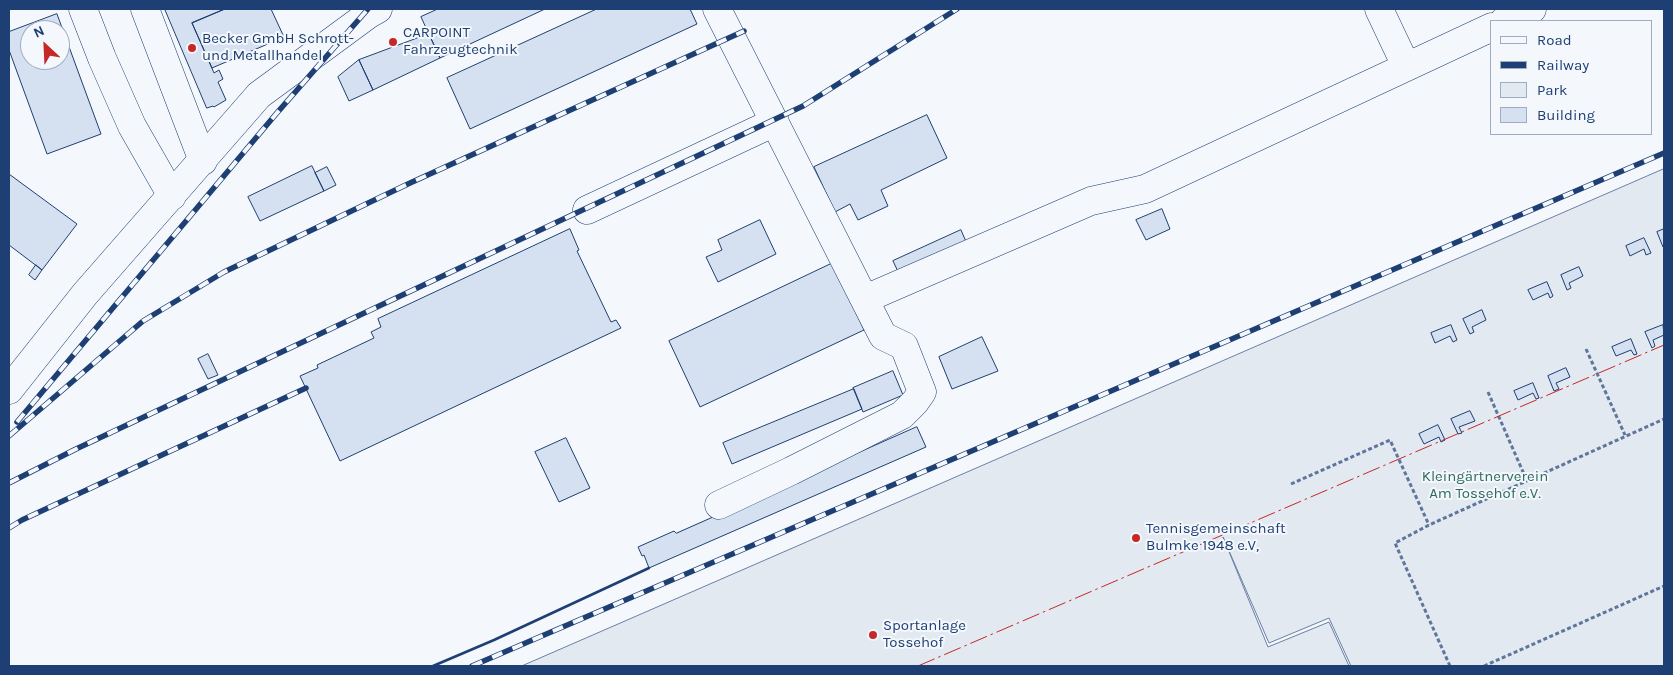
<!DOCTYPE html>
<meta charset="utf-8">
<style>
body{margin:0}
#map{position:relative;width:1673px;height:675px;overflow:hidden;background:#f4f7fb;font-family:Karla,sans-serif}
canvas{display:block}
.frame{position:absolute;inset:0;border:10px solid #1d3f73;pointer-events:none}
.legend{position:absolute;left:1490px;top:20px;width:162px;height:115px;box-sizing:border-box;background:#f4f7fb;border:1px solid #9eadc5;margin:0;padding:6px 9px;list-style:none;font-size:15px;color:#1d3f73}
.legend li{display:flex;align-items:center;gap:10px;height:25px}
.legend b{width:25px;border:1px solid #9eadc5}
.north{position:absolute;left:20px;top:20px;width:50px;height:50px;box-sizing:border-box;background:#f4f7fb;border:1px solid #9eadc5;border-radius:50%;rotate:335deg;font-size:14px;font-weight:700;line-height:20px;text-align:center;color:#1d3f73}
.north::after{content:'';display:block;margin:auto;width:18px;height:22px;background:#c62828;clip-path:polygon(50% 0,100% 100%,50% 72%,0 100%)}
</style>
<div id="map">
<canvas width="1673" height="675"></canvas>
<div class="frame"></div>
<ul class="legend">
<li><b style="height:6px;background:#f4f7fb"></b>Road</li>
<li><b style="height:6px;background:#1d3f73"></b>Railway</li>
<li><b style="height:14px;background:#e3e9f0"></b>Park</li>
<li><b style="height:14px;background:#d5e0f0"></b>Building</li>
</ul>
<div class="north">N</div>
</div>
<script>
const c = document.querySelector('canvas').getContext('2d');
c.lineJoin = 'round';
function fillPath(path, color) { c.fillStyle = color; c.fill(path, 'evenodd'); }
function strokePath(path, color, width, dash) { c.strokeStyle = color; c.lineWidth = width; c.lineCap = dash ? 'butt' : 'round'; c.setLineDash(dash || []); c.stroke(path); }
function label(font, color, halo, rows, align = 'center') {
  c.font = font + ' Karla,sans-serif'; c.lineWidth = 4; c.setLineDash([]); c.textBaseline = 'middle'; c.strokeStyle = halo; c.fillStyle = color; for (const [text, x, y, turn = 0] of rows) {
    c.save(); c.translate(x, y); c.rotate((+turn || 0) * Math.PI / 180); c.textAlign = isNaN(turn) ? turn : align; if (halo) c.strokeText(text, 0, 0); c.fillText(text, 0, 0); c.restore();
  }
}
const green = new Path2D(`
 M1664,169v497h-313l-22,-48 -60,25 -46,-106 45,110 61,-25 20,44h-827z`);
fillPath(green, '#e3e9f0');
strokePath(green, '#687fa3', 1);
const building = new Path2D(`
 M165,9h60l-33,14 22,50 5,-3 4,9 -5,3 8,18 -12,7 -1,-1 -6,2z
 M225,9h46l13,28 -72,31 -20,-45z
 M438,9h107l-105,49 -19,-41z
 M597,9h93l7,15 -227,105 -23,-51z
 M57,14l44,120 -54,20 -38,-104v-18zM30,30h30v30h-30z
 M429,34l11,24 -67,32 -14,-30z
 M359,60l14,30 -24,11 -11,-24z
 M927,115l20,43 -66,32 7,16 -30,14 -8,-16 -15,8 -21,-45z
 M312,166l12,25 -64,30 -12,-24z
 M327,167l9,18 -12,6 -9,-18z
 M9,174l68,50 -35,46 -33,-25z
 M1162,209l8,20 -24,11 -10,-20z
 M760,220l16,34 -58,28 -12,-25 16,-7 -4,-10z
 M570,229l9,21 -2,1 34,71 5,-2 5,8 -281,133 -40,-85 18,-8 -1,-3 57,-27 -3,-6 10,-5 -3,-8z
 M1664,229v18h-1l-6,-15z
 M961,230l9,21 -67,31 -10,-21z
 M1644,238l7,15 -5,2 -2,-6 -14,7 -4,-10z
 M833,263l31,67 -164,77 -31,-66z
 M36,265l6,5 -7,10 -6,-5z
 M1579,267l4,9 -14,7 2,5 -4,2 -6,-15z
 M1547,282l6,14 -3,2 -2,-5 -15,7 -5,-10z
 M1482,310l4,10 -14,7 2,5 -4,2 -7,-15z
 M1451,325l6,15 -4,2 -3,-6 -15,7 -4,-10z
 M1663,325l1,10 -11,5 2,6 -3,2 -7,-16z
 M982,337l16,34 -46,18 -13,-32z
 M1631,339l6,15 -3,1 -3,-5 -15,6 -4,-9z
 M208,354l10,21 -10,4 -10,-20z
 M1566,368l4,9 -14,6 3,6 -5,2 -6,-15z
 M893,371l10,24 -40,17 -10,-24z
 M1533,383l6,15 -3,1 -3,-6 -15,7 -4,-9z
 M854,389l8,20 -130,55 -9,-21z
 M1470,411l5,10 -16,6 3,6 -4,1 -7,-15z
 M1438,425l7,15 -4,2 -2,-5 -15,7 -5,-10z
 M917,427l9,20 -277,121 -5,-13 -2,1 -4,-9 36,-16 2,2z
 M566,438l24,50 -31,14 -24,-50z`);
fillPath(building, '#d5e0f0');
strokePath(building, '#1d3f73', 1);
const minor = new Path2D(`
 M83,9l19,49 30,68 40,70
 M145,9l58,152
 M717,9l166,327 21,10 18,46 -7,10 -13,13 -111,56 -72,34
 M1379,9l27,57
 M1504,21l28,-12
 M587,210l188,-88
 M865,299l226,-98 54,-12 347,-162
 M9,390l76,-96 174,-199 110,-81 9,-5`);
strokePath(minor, '#1d3f73', 29);
strokePath(new Path2D(`
 M1586,349l39,86
 M1488,392l39,89
 M1291,484l99,-44 39,85
 M1450,666l-55,-123 34,-18 235,-106
 M1484,666l180,-80`), '#5e769c', 3, [4, 2.5]);
strokePath(minor, '#f4f7fb', 28);
const rail = new Path2D(`
 M17,422l259,-308 92,-105
 M9,436l134,-115 81,-49 186,-89 334,-152
 M9,483l67,-34 727,-343 154,-97
 M9,528l13,-8 284,-132
 M472,666l1192,-513`);
strokePath(rail, '#1d3f73', 5.5);
strokePath(rail, '#f4f7fb', 4, [11]);
strokePath(new Path2D(`
 M433,666l61,-26 155,-72`), '#1d3f73', 2.5);
strokePath(new Path2D(`
 M918,666l746,-321`), '#c62828', 1, [18, 4, 2.5, 4]);
for (const [x, y, r, color] of [
 [393,42,5,"#c62828"],
 [192,48,5,"#c62828"],
 [1136,538,5,"#c62828"],
 [873,635,5,"#c62828"]
]) { const dot = new Path2D(); dot.arc(x, y, r, 0, 2 * Math.PI); c.fillStyle = color; c.fill(dot); strokePath(dot, '#f4f7fb', 2); }
label('15px', '#1d3f73', '#f4f7fb', [
 ["CARPOINT",403,33],
 ["Fahrzeugtechnik",403,50],
 ["Becker GmbH Schrott-",202,39],
 ["und Metallhandel",202,56],
 ["Tennisgemeinschaft",1146,529],
 ["Bulmke 1948 e.V,",1146,546],
 ["Sportanlage",883,626],
 ["Tossehof",883,643]
], 'left');
label('15px', '#2c6c60', '#f4f7fb', [
 ["Kleingärtnerverein",1485,477],
 ["Am Tossehof e.V.",1485,494]
]);
</script>
